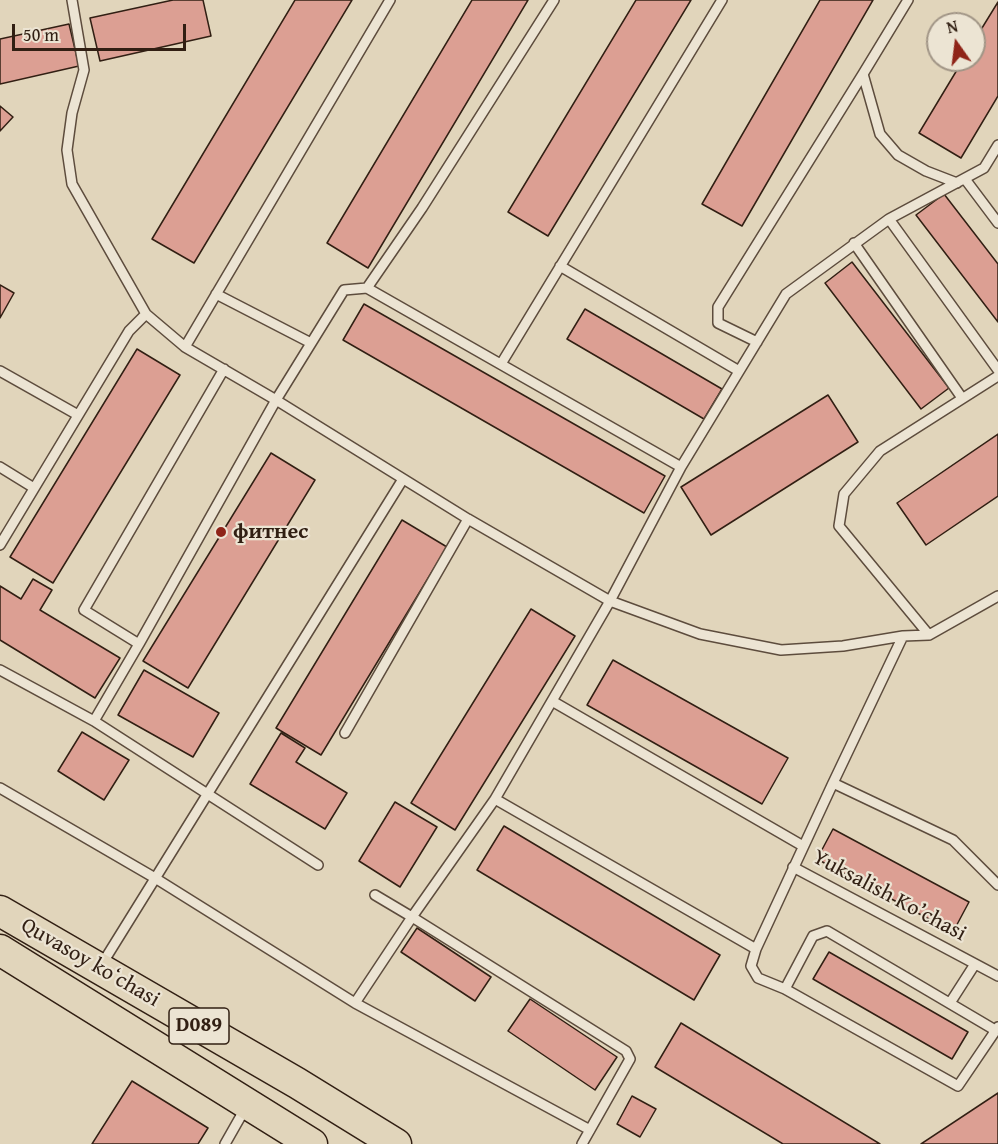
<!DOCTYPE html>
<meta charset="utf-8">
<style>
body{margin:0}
#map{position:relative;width:998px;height:1144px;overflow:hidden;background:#e1d5bb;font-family:"Gentium Book Plus",serif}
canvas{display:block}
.north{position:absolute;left:926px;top:12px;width:60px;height:60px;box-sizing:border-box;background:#ece4d3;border:2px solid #a19586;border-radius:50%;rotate:346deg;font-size:16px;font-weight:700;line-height:24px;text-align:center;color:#311f13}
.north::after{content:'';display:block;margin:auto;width:21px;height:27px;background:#8f2418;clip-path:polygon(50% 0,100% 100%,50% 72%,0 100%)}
.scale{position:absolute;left:12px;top:24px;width:174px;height:27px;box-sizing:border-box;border:3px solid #311f13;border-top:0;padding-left:8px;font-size:18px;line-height:21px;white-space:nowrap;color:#311f13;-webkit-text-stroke:4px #ece4d3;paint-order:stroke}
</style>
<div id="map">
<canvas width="998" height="1144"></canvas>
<div class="north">N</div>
<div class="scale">50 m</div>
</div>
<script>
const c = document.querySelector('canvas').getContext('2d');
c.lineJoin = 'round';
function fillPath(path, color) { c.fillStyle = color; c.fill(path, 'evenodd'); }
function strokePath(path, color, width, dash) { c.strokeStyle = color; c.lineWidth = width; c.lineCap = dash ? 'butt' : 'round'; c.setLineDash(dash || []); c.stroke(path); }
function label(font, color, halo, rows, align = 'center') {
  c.font = font + ' "Gentium Book Plus",serif'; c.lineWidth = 4.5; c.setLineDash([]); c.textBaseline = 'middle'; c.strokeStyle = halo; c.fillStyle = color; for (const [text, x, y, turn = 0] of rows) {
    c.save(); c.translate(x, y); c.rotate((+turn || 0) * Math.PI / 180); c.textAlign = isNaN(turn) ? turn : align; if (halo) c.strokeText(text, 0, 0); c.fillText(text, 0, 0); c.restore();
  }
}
const building = new Path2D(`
 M173,0h30l8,36 -111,25 -10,-43z
 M295,0h57l-158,263 -42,-24z
 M472,0h56l-160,268 -41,-25z
 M636,0h55l-143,236 -40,-24z
 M820,0h53l-131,226 -40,-22z
 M998,2v94l-37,62 -42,-25 44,-73h11v-19z
 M69,24l10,42 -79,18v-45z
 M0,106l13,11 -13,14z
 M944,194l54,70v58l-82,-107z
 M852,262l97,126 -28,21 -96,-126z
 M0,285l14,8 -14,25z
 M364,304l301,172 -21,37 -301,-173z
 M585,309l137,80 -18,30 -137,-80z
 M137,349l43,26 -127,208 -43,-26z
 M828,395l30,47 -147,93 -30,-48z
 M998,434v62l-72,49 -29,-42z
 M271,453l44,27 -127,208 -45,-27z
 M402,520l45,27 -126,208 -45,-27z
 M33,579l19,11 -12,20 80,48 -25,40 -95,-58v-54l21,13z
 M531,609l44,27 -120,194 -44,-27z
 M613,660l175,98 -26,46 -175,-99z
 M144,670l75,43 -26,44 -75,-42z
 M82,732l47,28 -25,40 -46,-29z
 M281,733l24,15 -9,14 51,31 -22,36 -75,-45z
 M395,802l42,25 -37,60 -41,-26z
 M504,826l216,129 -26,45 -217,-130z
 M833,829l136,73 -16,30 -136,-73z
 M417,928l74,49 -16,24 -74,-49z
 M829,952l139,80 -16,27 -139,-80z
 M530,999l87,58 -22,33 -87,-59z
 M681,1023l199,121h-97l-128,-77z
 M132,1081l76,47 -10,16h-106z
 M998,1093v51h-77z
 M632,1096l24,13 -16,28 -23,-13z`);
fillPath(building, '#dc9f93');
strokePath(building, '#311f13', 1.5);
const lane = new Path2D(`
 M72,0l12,70 -12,43 -5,37 5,34 74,130 39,33 91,53 192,119 142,82 90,33 81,16 62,-4 60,-10 26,-1 69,-39
 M863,74l17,60 18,21 28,16 31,12
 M965,179l33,44
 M889,219l109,151
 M854,243l108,155
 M560,266l179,105
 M367,288l314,179
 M216,294l95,49
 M757,342l-39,-19v-16l145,-233 45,-74
 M185,347l205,-347
 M501,364l221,-364
 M0,371l78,44
 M0,467l34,21
 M0,545l129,-214 17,-17
 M929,635l-90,-109 5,-32 36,-43 118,-75
 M139,644l137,-244 68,-110 23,-2 55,-80 132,-208
 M0,670l94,51 45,-77 -55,-34 140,-241
 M552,701l251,145
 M94,721l224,144
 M345,733l123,-214
 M833,783l70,-147
 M0,788l155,90 200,125 235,127
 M495,799l115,-198 71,-134 105,-173 103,-75 95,-51 14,-23
 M793,867l205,109
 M756,949l77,-166 120,57 45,45
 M102,964l301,-485
 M355,1003l57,-86 -37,-22
 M950,1003l25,-39
 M995,1030l-168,-99 -14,5 -28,53 173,97 40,-59
 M225,1144l21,-37
 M582,1144l48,-85 -4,-8 -214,-134 83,-118 261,150 -5,17 7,12 27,11`);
const primary = new Path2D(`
 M0,911l297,172 99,61
 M0,950l312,194`);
strokePath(lane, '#5d4c3d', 12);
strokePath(primary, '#311f13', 33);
strokePath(lane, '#ece4d3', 9);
strokePath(primary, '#e1d5bb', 30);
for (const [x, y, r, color] of [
 [221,532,6,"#8f2418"]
]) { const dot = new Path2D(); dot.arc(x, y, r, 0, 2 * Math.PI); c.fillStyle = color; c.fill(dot); strokePath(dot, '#ece4d3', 2); }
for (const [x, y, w] of [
 [199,1026,60]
]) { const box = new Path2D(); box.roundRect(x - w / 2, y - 18, w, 36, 4.5); c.fillStyle = '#ece4d3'; c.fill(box); strokePath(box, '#311f13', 1.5); }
label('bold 21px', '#311f13', null, [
 ["D089",199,1026]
]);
label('bold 22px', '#311f13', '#ece4d3', [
 ["фитнес",233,532]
], 'left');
label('22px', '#311f13', '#ece4d3', [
 ["Yuksalish Ko’chasi",889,896,28],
 ["Quvasoy koʻchasi",90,963,30]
]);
</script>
